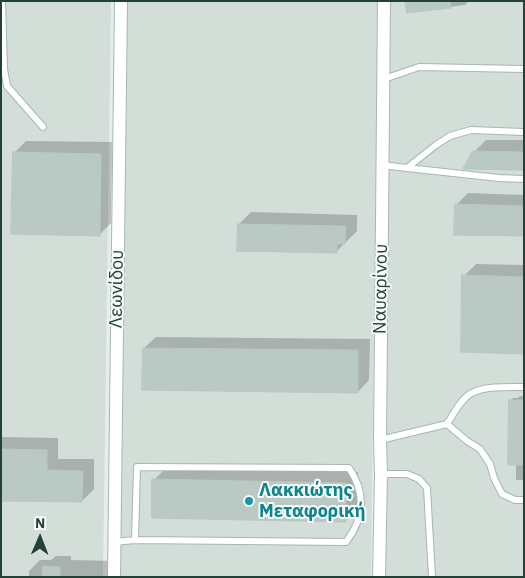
<!DOCTYPE html>
<meta charset="utf-8">
<style>
body{margin:0}
#map{position:relative;width:525px;height:578px;overflow:hidden;background:#e5eeea;font-family:"IBM Plex Sans",sans-serif}
canvas{display:block}
.frame{position:absolute;inset:0;border:2px solid #244138;pointer-events:none}
.north{position:absolute;left:15px;top:513px;width:50px;height:50px;-webkit-text-stroke:4px #f6faf8;paint-order:stroke;rotate:1deg;font-size:14px;font-weight:700;line-height:20px;text-align:center;color:#244138}
.north::after{content:'';display:block;margin:auto;width:18px;height:22px;background:#244138;clip-path:polygon(50% 0,100% 100%,50% 72%,0 100%)}
</style>
<div id="map">
<canvas width="525" height="578"></canvas>
<div class="frame"></div>
<div class="north">N</div>
</div>
<script>
const c = document.querySelector('canvas').getContext('2d');
c.lineJoin = 'round';
function fillPath(path, color) { c.fillStyle = color; c.fill(path, 'evenodd'); }
function strokePath(path, color, width, dash) { c.strokeStyle = color; c.lineWidth = width; c.lineCap = dash ? 'butt' : 'round'; c.setLineDash(dash || []); c.stroke(path); }
function label(font, color, halo, rows, align = 'center') {
  c.font = font + ' "IBM Plex Sans",sans-serif'; c.lineWidth = 4; c.setLineDash([]); c.textBaseline = 'middle'; c.strokeStyle = halo; c.fillStyle = color; for (const [text, x, y, turn = 0] of rows) {
    c.save(); c.translate(x, y); c.rotate((+turn || 0) * Math.PI / 180); c.textAlign = isNaN(turn) ? turn : align; if (halo) c.strokeText(text, 0, 0); c.fillText(text, 0, 0); c.restore();
  }
}
fillPath(new Path2D(`
 M1,1h110l-8,576h-102z
 M127,1h251l-7,576h-252z
 M383,1h141v576h-148z`), '#d3ded9');
fillPath(new Path2D(`
 M407,1h62l-4,4 -57,7z
 M486,140h38v29l-50,-17z
 M26,141l86,1 -1,81 -12,12 -85,-82z
 M468,193l56,2v40l-68,-30z
 M251,212l106,3v16l-21,21 -97,-28z
 M476,264l48,1v88l-60,-77z
 M156,337l214,2 -1,41 -11,12 -214,-44z
 M520,396h4v84h-8v-16l-6,-63 3,-3h5z
 M1,437l57,1v21h36v30l-12,12 -81,-1z
 M166,468l192,4 -1,36 -12,12 -191,-40z
 M56,556h15v4l44,1v16h-86v-6l11,-11h11z`), '#0003');
const building = new Path2D(`
 M405,1h45l1,7 -44,5z
 M473,151l51,1v18l-61,-1z
 M13,152l88,2 -1,82 -89,-2z
 M455,204l69,2v30l-70,-1z
 M238,224l108,2 -1,18h-8v9l-100,-2z
 M462,275l62,2v77l-63,-2z
 M143,348l215,2v43l-216,-3z
 M509,400h15v65h-16z
 M1,449l46,1v20l36,1 -1,31 -81,-1z
 M152,479l194,4v39l-194,-4z
 M43,566l17,1v10h-17z`);
fillPath(building, '#bac9c3');
strokePath(building, '#b7c8c1', 1);
const lane = new Path2D(`
 M2,1l2,68 3,17 36,41
 M384,79l35,-12 105,2
 M382,165l25,3 29,-23 14,-9 21,-6 53,2
 M407,168l92,10 25,1
 M447,424l20,17 13,8 10,15 4,14 8,16 13,6h9
 M380,440l67,-16c6,-9 15,-27 25,-31 13,-7 37,-6 52,-6
 M381,474h26l12,5 8,9 5,89
 M114,542l21,-2 211,2c19,-25 20,-49 3,-74l-212,-1 -2,73`);
const street = new Path2D(`
 M114,577l7,-576
 M379,577l2,-103 -1,-34 4,-439`);
strokePath(lane, '#a7b7b1', 8);
strokePath(street, '#a7b7b1', 14);
strokePath(lane, '#fff', 6);
strokePath(street, '#fff', 12);
for (const [x, y, r, color] of [
 [249,501,5,"#0f9aa8"]
]) { const dot = new Path2D(); dot.arc(x, y, r, 0, 2 * Math.PI); c.fillStyle = color; c.fill(dot); strokePath(dot, '#f6faf8', 2); }
label('18px', '#244138', '#f6faf8', [
 ["Λεωνίδου",117,289,-89],
 ["Ναυαρίνου",381,289,-89]
]);
label('bold 18px', '#0d838f', '#f6faf8', [
 ["Λακκιώτης",259,491],
 ["Μεταφορική",259,512]
], 'left');
</script>
